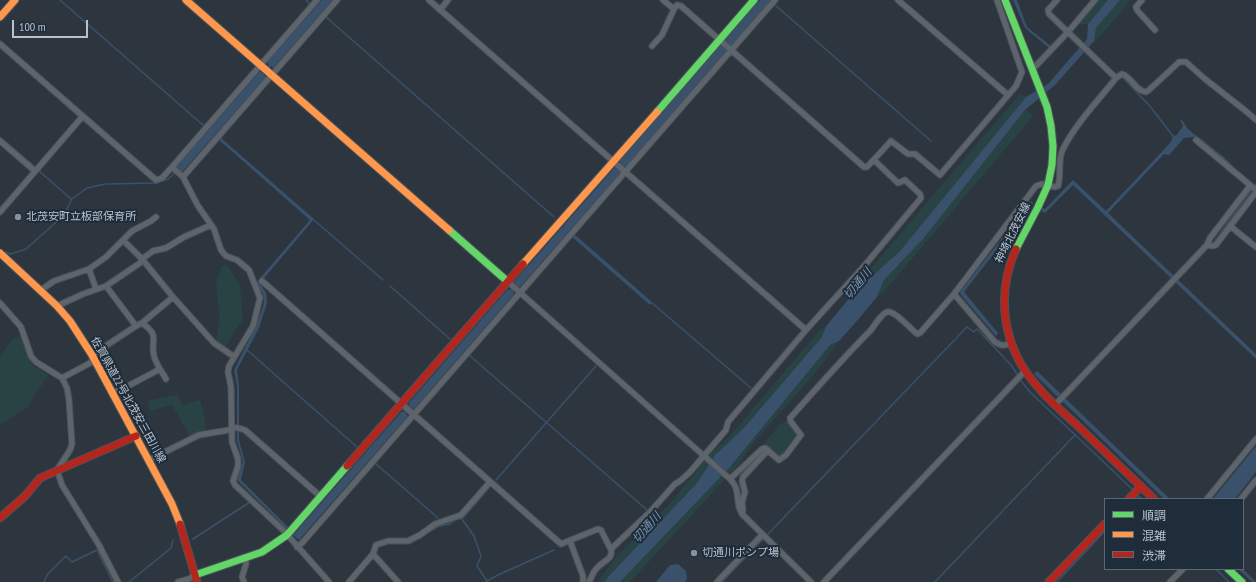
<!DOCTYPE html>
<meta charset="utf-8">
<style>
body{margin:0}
#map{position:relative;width:1256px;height:582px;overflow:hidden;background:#2d363f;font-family:"PT Sans Narrow","Noto Sans JP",sans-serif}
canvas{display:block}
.legend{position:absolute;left:1104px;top:498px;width:140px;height:72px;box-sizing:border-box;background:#1f2c3a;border:1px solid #5c6875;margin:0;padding:5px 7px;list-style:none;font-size:12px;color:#b8c2ce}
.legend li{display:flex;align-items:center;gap:8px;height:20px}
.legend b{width:20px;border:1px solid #5c6875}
.scale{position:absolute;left:12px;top:20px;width:76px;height:18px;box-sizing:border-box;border:2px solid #b8c2ce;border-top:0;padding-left:5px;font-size:12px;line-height:14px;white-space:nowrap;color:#b8c2ce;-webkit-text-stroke:3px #1f2c3a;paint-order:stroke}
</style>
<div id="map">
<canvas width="1256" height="582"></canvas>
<ul class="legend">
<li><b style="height:5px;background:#63d668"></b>順調</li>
<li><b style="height:5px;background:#ff974d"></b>混雑</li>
<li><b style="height:5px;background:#b3261e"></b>渋滞</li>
</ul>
<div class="scale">100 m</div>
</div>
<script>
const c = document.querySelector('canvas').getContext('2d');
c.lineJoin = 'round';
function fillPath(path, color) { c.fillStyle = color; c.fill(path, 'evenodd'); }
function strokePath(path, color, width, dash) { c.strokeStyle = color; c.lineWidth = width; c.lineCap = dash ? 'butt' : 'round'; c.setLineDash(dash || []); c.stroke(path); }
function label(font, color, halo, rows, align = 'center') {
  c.font = font + ' "PT Sans Narrow","Noto Sans JP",sans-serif'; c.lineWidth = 4; c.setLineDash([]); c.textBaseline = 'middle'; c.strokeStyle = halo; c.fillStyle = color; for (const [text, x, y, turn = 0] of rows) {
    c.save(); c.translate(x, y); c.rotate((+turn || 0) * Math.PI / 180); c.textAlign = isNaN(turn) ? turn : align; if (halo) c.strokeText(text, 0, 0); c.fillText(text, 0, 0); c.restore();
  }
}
fillPath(new Path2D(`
 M1099,0h9l-20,24h-9z
 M1120,0h11l-35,41h-2l2,-13z
 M1020,94l6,3 -126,154 -41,37 9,-16 78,-92z
 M1025,110l9,5 -146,172 -11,10 7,-17 39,-41z
 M226,264l14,20 3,35 -18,28 -9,-7 4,-20 -4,-37 5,-16z
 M827,325l-6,13 -78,91 -28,26 -18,28 -89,94 -3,5h-7l17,-24 53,-52 44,-54 17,-15 91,-107z
 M20,336l13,30 16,9 -16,22 -5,10 -28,18v-69l12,-16z
 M839,341l-22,30 -64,72 -13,20 -110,119h-10l110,-115 100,-122z
 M178,394l4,11 18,-5 3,10 3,20 -16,6 -18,-31 -22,6 -2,-10z
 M787,421l11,15 -15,18 -5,1 -13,-12 15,-19z`), '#294345');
fillPath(new Path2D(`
 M322,0h11l-60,68 -2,-2 -7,9 2,2 -84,95 -6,-5 84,-96 2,2 7,-9 -2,-2z
 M760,0h12l-146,167 -3,-2 -4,5 2,2 -102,116 -2,-1 -4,5 1,2 -100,115 -2,-2 -6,7 2,2 -109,124 -7,-6 2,-2 1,1 107,-122 2,1 6,-7 -2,-1 100,-115 2,1 5,-5 -2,-2 102,-116 2,1 4,-5 -2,-2z
 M1013,0h4l10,27 24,19 -2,2 -24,-20z
 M1108,0h12l-24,28 -2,13 -39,44 -30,25 -102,129 -39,41 -7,17 -21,25 -17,19 -9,4 -100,122 -110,115h-15l3,-5 89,-94 18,-28 28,-26 78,-91 6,-13 20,-24 12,-13 41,-37 126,-154 22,-13 39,-45 1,-15z
 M1180,119l2,1 6,9 6,5 6,4 25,20 1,3 -30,-24 -12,1 -15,17 -5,-1 -56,59 148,141v5l-183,-174 -28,28 -4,-2 2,-3 2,1 28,-29 33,31 65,-69 2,-6 4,-1 6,-9z
 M221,138l93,81 -54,64 6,10 1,10 -8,25 -22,42 2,16v40h-2v-40l-3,-16 22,-44 8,-23 -1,-9 -7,-11 54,-63 -91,-80z
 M1031,201l2,2 -2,4h-1l-66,85 34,41 -2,3 -35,-41 -1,-3z
 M574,234l78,68 -2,3 -78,-68z
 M1037,371l25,24 -3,3 -25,-24z
 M1065,398l105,101h-6l-102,-98z
 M237,431h2v9l6,22 -4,18 47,47 -1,2 -50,-49 6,-18 -6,-21z
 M1256,446v26l-21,27h-22z
 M678,564l8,7 1,8 -2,3h-29l14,-17z
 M1238,569h5l13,13h-4z`), '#39516b');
strokePath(new Path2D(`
 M60,0l144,126
 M306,0l4,4
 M775,5l156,136
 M326,17l228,200
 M1124,79l25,26 24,31
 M0,137l35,30
 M1226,160l6,6
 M38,170l33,29
 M1236,170l18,15
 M314,220l69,60
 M1214,242l42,-58
 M5,252l6,2 15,-5 38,-34 8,-16 15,-11 18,-4 52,-1 11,-4 7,-6
 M390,286l60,53
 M652,303l99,85
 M247,350l110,97
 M469,355l178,155
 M1021,381l9,11 102,97
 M376,464l62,54
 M496,480l100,-114
 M1136,499l3,-3 3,3
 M424,535l15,-9 11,-2 7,-5h4
 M767,535l200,-208 7,5 3,-3 34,36 6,9
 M193,539l57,-37
 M1216,569l13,13
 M487,581l11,-6 56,-25
 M44,582l3,-7 19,-19 6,6 25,-12 16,32
 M129,582l42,-34 2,-8
 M486,582l1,-1 -10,-15 4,-10 -7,-20 -12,-17 27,-31
 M722,582l41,-43
 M935,582l140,-147
 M1057,582l48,-51`), '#39516b', 1.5);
const street = new Path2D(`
 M429,0l377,330
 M663,0l11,9 3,-4 4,1 183,161h3l24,-26 17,13h7l25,21 76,-89 6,-14 -25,-72
 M898,0l110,95
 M1057,0l-9,10 1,4 67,64
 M1142,0l-6,7 1,3 18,20
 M440,10l8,-10
 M0,44l156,136 6,-2 10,-11 145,-167
 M652,46l10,-11 12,-26
 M1032,70l36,-38 27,-32
 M1196,140l60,50
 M0,141l35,30
 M172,167l11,10 15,29 16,23 7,21 5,6 11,4 12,10 11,28 -7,28 -24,40 -1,6 3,15 1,55 6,17v7l-5,15 2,4 49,46 45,51
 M183,177l154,-177
 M0,212l82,-95
 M1230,226l26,21
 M123,240l9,-9 19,-10 5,-4
 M1207,245l3,-7 40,-52
 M89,269l7,20
 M262,281l299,263 37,-15 3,1 9,18 1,1c2,11 -7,11 -13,18 -5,4 -6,10 -9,15
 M507,281l223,198c12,12 4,22 12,35l69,68
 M106,286l30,40
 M41,290l13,-9 35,-12 17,-12 17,-17 19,19 31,38 41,46 19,13
 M954,294l41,48c6,4 9,4 16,1
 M0,303l21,24 10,29 5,6 26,16 5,10 2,12 3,44 -2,6 -13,20 5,15 37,60 19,37
 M57,306l26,-12 23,-8 34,-23 2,-4 11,-8 13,-3 18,-11 27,-12
 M142,323c19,14 8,15 12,33 2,8 8,16 12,23
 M62,378l30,-16v-7l44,-29 6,-3 31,-26
 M112,393l16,-7 32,-17
 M1055,405l152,-160 5,1 4,-1 40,-53
 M149,460l50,-25 30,-5c6,-4 10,-2 16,0l75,66
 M730,479l32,-30 3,-1 14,12 7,-5 15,-20 -10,-13 -1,-4c27,-30 53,-60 81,-88 3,-4 11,-17 16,-18 7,-2 23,16 29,21l2,1 3,-2 33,-38 82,-108 6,-2 13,3 3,-1c4,-12 -1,-26 5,-37 13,-26 35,-48 53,-71l6,-4c10,3 13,17 24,18l3,-2 28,-26 2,-2h7l19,17 42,33 9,8
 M1207,499l49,-60
 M1241,499l15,-19
 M742,514l1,-4 -1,-8 3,-10 -3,-11 1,-4 25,-27
 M570,541l13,35v6
 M297,547l5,-4 473,-543
 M611,549l39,-37 25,-28 5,-3 10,-9 36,-42 2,-8 78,-92 59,-65 56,-67 -1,-4 -15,-14 -7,3 -24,-23
 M373,554l25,28
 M178,582l11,-3 6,-4
 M244,582l-2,-5 4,-13v-6
 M349,582l24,-28 3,-9 12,-4h20l12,-6 15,-11 26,-9 29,-33
 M717,582l45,-47
 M824,582l201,-211
 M1170,582l13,-13`);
const fast = new Path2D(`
 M1005,0l42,107 4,19 2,20 -1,19 -4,20 -10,22 -22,42
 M657,112l97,-112
 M449,230l58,51
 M1228,569l14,13
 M195,575l67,-23 25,-17 60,-69`);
const slow = new Path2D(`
 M186,0l263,230
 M0,17l15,-17
 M0,253l57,53 13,15 22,34 80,149 8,20
 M523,264l134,-152`);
const jam = new Path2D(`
 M1016,249c-21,47 -13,100 22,138 12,15 27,27 41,40 25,24 50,48 75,72
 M347,466l176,-202
 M1129,499l12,-13
 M0,518l25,-22 15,-18 96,-42
 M180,524l17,58
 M1049,582l56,-58`);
strokePath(street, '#4c5259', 7);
strokePath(fast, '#4c5259', 9);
strokePath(slow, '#4c5259', 9);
strokePath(jam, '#4c5259', 9);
strokePath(street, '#5e646b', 5);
strokePath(fast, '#63d668', 7);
strokePath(slow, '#ff974d', 7);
strokePath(jam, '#b3261e', 7);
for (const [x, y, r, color] of [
 [18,217,4,"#87919c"],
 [694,553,4,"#87919c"]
]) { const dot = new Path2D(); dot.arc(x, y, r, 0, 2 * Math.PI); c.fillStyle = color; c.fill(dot); strokePath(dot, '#1f2c3a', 1.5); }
label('11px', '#b8c2ce', '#1f2c3a', [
 ["北茂安町立板部保育所",26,217],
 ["切通川ポンプ場",702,553]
], 'left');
label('11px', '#b8c2ce', '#1f2c3a', [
 ["神埼北茂安線",1013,233,-64],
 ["佐賀県道22号北茂安三田川線",128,400,61]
]);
label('italic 12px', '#7695b3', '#1f2c3a', [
 ["切通川",858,284,-50],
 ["切通川",647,528,-48]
]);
</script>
